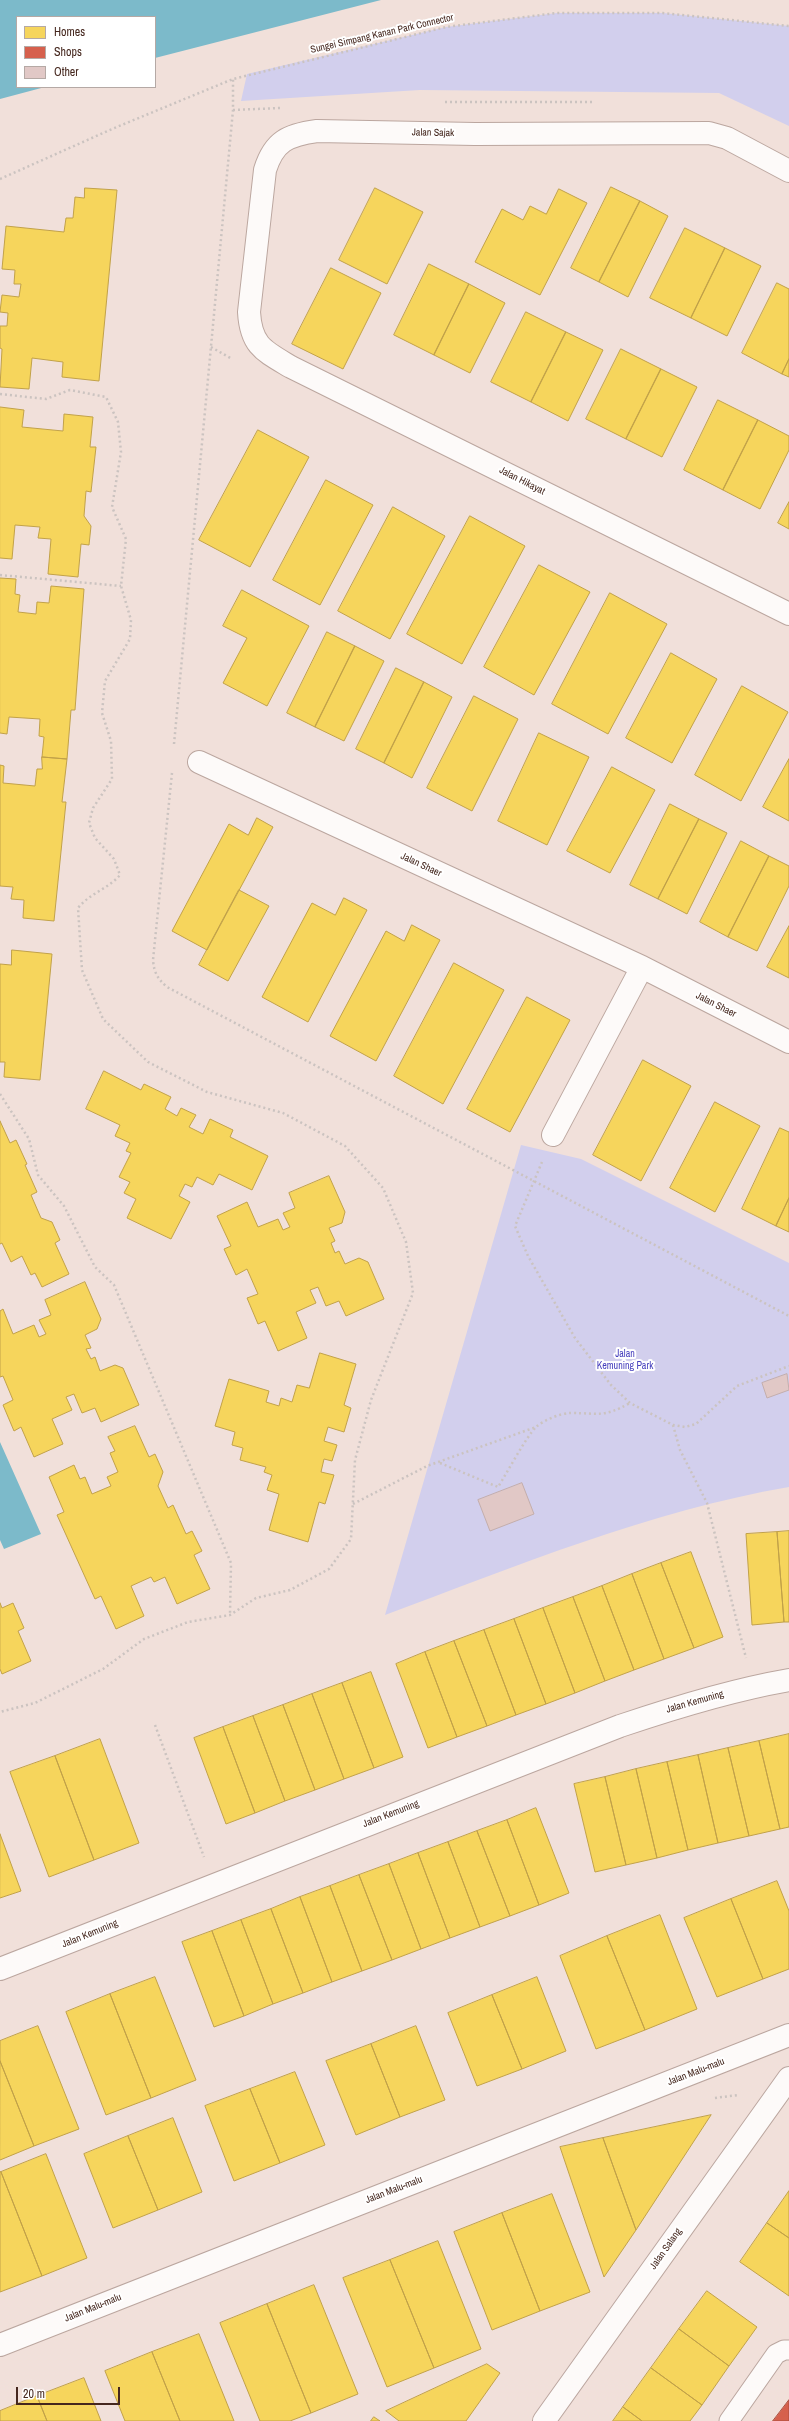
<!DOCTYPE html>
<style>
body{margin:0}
#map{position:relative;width:789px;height:2421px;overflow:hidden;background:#f1e0da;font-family:"Archivo Narrow",sans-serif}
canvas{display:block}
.legend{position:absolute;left:16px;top:16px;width:140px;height:72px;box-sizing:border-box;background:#fff;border:1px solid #b5a9a5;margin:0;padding:5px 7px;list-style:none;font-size:12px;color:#45271e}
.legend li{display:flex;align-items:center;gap:8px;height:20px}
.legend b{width:20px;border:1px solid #b5a9a5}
.scale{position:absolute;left:16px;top:2387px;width:104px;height:18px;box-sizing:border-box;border:2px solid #45271e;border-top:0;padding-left:5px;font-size:12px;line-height:14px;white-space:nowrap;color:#45271e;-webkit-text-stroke:3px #fff;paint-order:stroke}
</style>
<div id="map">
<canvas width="789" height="2421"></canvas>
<ul class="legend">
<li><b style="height:11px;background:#f6d55c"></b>Homes</li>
<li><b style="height:11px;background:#d6604d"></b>Shops</li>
<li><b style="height:11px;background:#e1c8c6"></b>Other</li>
</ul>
<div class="scale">20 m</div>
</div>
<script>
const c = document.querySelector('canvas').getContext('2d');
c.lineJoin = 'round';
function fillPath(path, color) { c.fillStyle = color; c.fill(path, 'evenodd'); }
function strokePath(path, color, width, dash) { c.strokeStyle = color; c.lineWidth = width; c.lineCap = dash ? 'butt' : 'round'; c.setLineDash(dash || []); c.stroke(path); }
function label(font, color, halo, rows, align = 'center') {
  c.font = font + ' "Archivo Narrow",sans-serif'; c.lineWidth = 4; c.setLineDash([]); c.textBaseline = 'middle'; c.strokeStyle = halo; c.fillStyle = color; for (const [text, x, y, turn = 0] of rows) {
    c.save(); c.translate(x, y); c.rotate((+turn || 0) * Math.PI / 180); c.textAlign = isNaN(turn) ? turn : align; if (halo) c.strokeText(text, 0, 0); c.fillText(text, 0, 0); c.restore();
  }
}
fillPath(new Path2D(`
 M557,13h106l126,13v100l-70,-33 -299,-3 -179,11 6,-27 199,-47z
 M521,1145l60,14 208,104v224c-140,24 -272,79 -404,128z`), '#d2cfed');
fillPath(new Path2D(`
 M0,0h381l-226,58v-41h-138v70h28l-45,12z
 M0,1442l41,92 -37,15 -4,-9z`), '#7cbaca');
const homes = new Path2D(`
 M611,187l29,14 -41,81 -28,-14z
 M85,188l32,2 -18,191 -37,-4 1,-15 -31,-4 -3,31 -29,-2 2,-38 -2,-1v-22h7l1,-13 -8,-1 2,-17 17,2 2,-13h-7l1,-14 -13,-1 4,-43 58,6 2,-14h7l2,-21 9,1z
 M375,188l48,24 -36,72 -48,-24z
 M559,189l28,14 -47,92 -65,-33 27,-53 21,11 7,-14 16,8z
 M640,201l28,15 -40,81 -29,-15z
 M685,228l40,20 -34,70 -41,-20z
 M725,248l36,18 -34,70 -36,-18z
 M429,264l40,20 -35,71 -40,-20z
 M331,268l50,25 -38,76 -51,-25z
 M777,283l12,6v70l-7,15 -40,-21z
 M469,284l36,19 -35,70 -36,-18z
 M526,312l40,20 -35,70 -40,-20z
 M566,332l37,18 -35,71 -37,-19z
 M621,349l40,20 -35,70 -40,-20z
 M789,359v18l-7,-3z
 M661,369l36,18 -35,70 -36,-18z
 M718,400l40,20 -35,70 -39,-20z
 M0,407l24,3 -2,17 41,4 1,-17 29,3 -3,30h6l-5,45 -5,-1 -2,25 7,10 -2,19 -8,-1 -3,33 -30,-3 3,-35 -13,-1 2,-11 -25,-2 -3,34 -12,-1z
 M758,420l31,16v14l-29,59 -37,-19z
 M258,430l51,27 -59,110 -51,-27z
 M326,480l47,25 -53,100 -47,-25z
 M789,502v27l-11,-6z
 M393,507l52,29 -55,103 -52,-28z
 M470,516l55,30 -63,118 -55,-30z
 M539,565l51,27 -56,103 -50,-28z
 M0,578l16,1 -1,15 5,1 -2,17 18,2 1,-12 12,1 2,-17 33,3 -9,121h-4l-4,49 -25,-2 2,-20 -5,-1 1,-17 -31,-2 -2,17 -7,-1z
 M242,590l67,36 -42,80 -44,-23 24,-45 -24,-12z
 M610,593l57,31 -59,110 -56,-30z
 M327,632l28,14 -40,81 -28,-14z
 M355,646l29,15 -40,80 -29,-14z
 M671,653l46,26 -45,84 -46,-25z
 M396,668l28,14 -40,81 -28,-14z
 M424,682l28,15 -40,81 -28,-15z
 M742,686l46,26 -47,89 -46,-26z
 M474,696l44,23 -46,92 -45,-23z
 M539,733l50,24 -42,88 -49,-24z
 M42,757l25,2 -5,43h4l-12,119 -31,-3 1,-18 -13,-1 2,-12 -13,-1v-121l4,1 -1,17 32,3 2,-17h5z
 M789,759v62l-26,-14z
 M612,767l43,23 -45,83 -43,-22z
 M670,804l29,15 -41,80 -28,-14z
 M257,818l16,9 -66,123 -35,-19 57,-107 19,11z
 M699,819l28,14 -40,81 -29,-15z
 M741,841l28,15 -41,81 -28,-15z
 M769,856l20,10v20l-32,65 -29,-14z
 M239,890l30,16 -41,75 -29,-16z
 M344,898l23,12 -59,112 -46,-25 50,-94 23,12z
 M412,925l28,15 -64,121 -46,-25 56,-105 18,10z
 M789,926v52l-22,-11z
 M12,950l40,4 -12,126 -36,-3 1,-15h-5v-98l11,1z
 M454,963l50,27 -61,114 -49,-28z
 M527,997l43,23 -60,112 -43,-23z
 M643,1060l48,26 -50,95 -48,-26z
 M104,1071l37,19 3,-6 27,13 -6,12 12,7 4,-8 15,7 -7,12 14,7 7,-15 23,11 -3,7 38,19 -16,34 -33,-16 -6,11 -16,-8 -5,10 -7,-3 -6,12 11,6 -19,37 -44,-21 9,-19 -12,-6 6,-11 -11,-5 12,-24 -5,-2 4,-8 -15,-7 5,-11 -34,-16z
 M715,1102l45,24 -45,86 -45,-24z
 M0,1121l10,22 6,-3 11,24 -2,1 12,27 -6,3 10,23 11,4 8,18 -5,3 14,31 -27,13 -7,-14 -4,2 -9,-19 -11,6 -9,-19 -2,1z
 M780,1128l9,4v66l-13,28 -34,-17z
 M329,1176l16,36 -3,11 -13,5 6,13 -4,2 4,10 4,-2 6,13 14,-6 9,4 16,37 -38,17 -7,-15 -13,5 -8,-19 -8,3 6,13 -20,9 11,26 -29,13 -13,-30 -7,3 -11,-26 11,-4 -11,-25 -11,6 -12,-26 7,-3 -14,-30 30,-14 11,25 20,-8 5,11 7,-3 -7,-14 12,-5 -6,-15z
 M789,1198v34l-13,-6z
 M85,1282l16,37 -4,10 -12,6 6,13 -5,1 5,10 4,-2 5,14 15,-6 8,3 16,37 -38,17 -6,-14 -13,5 -8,-19 -8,3 6,13 -20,9 11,25 -29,13 -13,-30 -7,4 -11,-26 10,-5 -10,-24 -3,1v-66l3,-2 10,25 21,-9 5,12 7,-3 -7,-14 12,-5 -6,-15z
 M320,1353l36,11 -12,41 7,3 -7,24 -16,-5 -4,14 13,4 -5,16 -8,-2 -3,13 13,3 -9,29 -6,-2 -11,40 -39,-12 10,-36 -12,-4 5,-15 -8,-3 2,-5 -26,-7 3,-12 -11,-3 3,-13 -20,-6 14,-47 40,12 -3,11 13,4 2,-8 11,4 5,-17 12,3z
 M135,1426l14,31 6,-3 8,18 -5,14 10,22 5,-3 13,29 6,-3 10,20 -8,4 16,34 -33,15 -12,-27 -11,5 -3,-5 -20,9 13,30 -28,13 -15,-33 -6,3 -38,-84 7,-3 -15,-35 25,-12 6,14 5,-2 7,17 19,-8 -4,-9 11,-5 -8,-19 5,-2 -7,-14z
 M789,1531v91h-5l-7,-90z
 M777,1532l7,90 -32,3 -6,-91z
 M691,1552l32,85 -29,11 -33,-85z
 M661,1563l33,85 -30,11 -32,-85z
 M632,1574l32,85 -30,11 -32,-84z
 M602,1586l32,84 -29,11 -32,-84z
 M573,1597l32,84 -30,12 -32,-85z
 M0,1603l2,5 11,-5 11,25 -6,3 13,30 -29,13 -2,-5z
 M543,1608l32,85 -29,11 -32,-85z
 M514,1619l32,85 -30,11 -32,-85z
 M484,1630l32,85 -29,11 -33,-85z
 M454,1641l33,85 -30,11 -32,-85z
 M425,1652l32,85 -29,11 -32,-84z
 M371,1672l32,85 -29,11 -32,-85z
 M342,1683l32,85 -30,11 -32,-85z
 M312,1694l32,85 -29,11 -32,-85z
 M283,1705l32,85 -30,11 -32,-85z
 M253,1716l32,85 -30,12 -32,-86z
 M223,1727l32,86 -29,11 -32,-86z
 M789,1734v93l-9,2 -21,-88z
 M100,1739l39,104 -45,17 -39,-104z
 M759,1741l21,88 -31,7 -21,-88z
 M728,1748l21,88 -31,7 -20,-88z
 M698,1755l20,88 -30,7 -21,-88z
 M55,1756l39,104 -45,17 -39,-105z
 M667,1762l21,88 -31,8 -21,-89z
 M636,1769l21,89 -31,7 -21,-88z
 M605,1777l21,88 -31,7 -21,-88z
 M536,1808l33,85 -30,12 -32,-85z
 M507,1820l32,85 -29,11 -33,-85z
 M477,1831l33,85 -30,11 -32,-85z
 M0,1834l21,57 -21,7z
 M448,1842l32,85 -30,11 -32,-85z
 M418,1853l32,85 -29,11 -32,-85z
 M389,1864l32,85 -29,11 -33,-85z
 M359,1875l33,85 -30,11 -32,-85z
 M777,1881l12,30v58l-26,10 -32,-80z
 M330,1886l32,85 -30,11 -32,-85z
 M300,1897l32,85 -29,11 -32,-84z
 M731,1899l32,80 -46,18 -33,-79z
 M271,1909l32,84 -30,11 -32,-84z
 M660,1915l37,94 -52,21 -38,-94z
 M241,1920l32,84 -29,12 -32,-85z
 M212,1931l32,85 -30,11 -32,-85z
 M607,1936l38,94 -49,19 -36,-93z
 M155,1977l41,103 -45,18 -41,-104z
 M537,1977l29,74 -44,18 -30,-74z
 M110,1994l41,104 -45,17 -40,-103z
 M492,1995l30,74 -45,17 -29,-73z
 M38,2026l41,103 -45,17 -34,-85v-20z
 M416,2026l29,74 -45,17 -29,-73z
 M371,2044l29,73 -44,18 -30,-74z
 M0,2061l34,85 -34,14z
 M295,2072l30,73 -45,18 -30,-74z
 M250,2089l30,74 -46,18 -29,-75z
 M711,2115l-75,115 -33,-92z
 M173,2118l29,74 -44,18 -30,-74z
 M128,2136l30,74 -45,18 -29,-74z
 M603,2138l33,92 -32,47 -44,-130z
 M46,2154l41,104 -45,18 -41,-104z
 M1,2172l41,104 -42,16v-120z
 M789,2191v47l-22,-15z
 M552,2194l38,98 -50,19 -38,-98z
 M502,2213l38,98 -48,19 -38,-98z
 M767,2223l22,15v58l-49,-34z
 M438,2241l43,108 -47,19 -44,-108z
 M390,2260l44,108 -47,19 -44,-109z
 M314,2285l44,109 -47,19 -44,-109z
 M707,2291l50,36 -28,39 -50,-37z
 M267,2304l44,109 -21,8h-30l-40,-98z
 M679,2329l50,37 -27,39 -51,-37z
 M199,2334l35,87h-54l-28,-69z
 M152,2352l28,69h-55l-20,-50z
 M487,2364l13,9 -34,48h-67l-13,-10z
 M651,2368l51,37 -12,16h-48l-19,-14z
 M84,2378l17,43h-54l-10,-25z
 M37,2396l10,25h-47v-10z
 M623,2407l19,14h-29z
 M374,2417l6,4h-9z`);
fillPath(homes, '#f6d55c');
strokePath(homes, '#c1a149', 1);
const shops = new Path2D(`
 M789,2400v21h-16z`);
fillPath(shops, '#d6604d');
strokePath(shops, '#aa4f3f', 1);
const building = new Path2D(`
 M787,1374l2,16 -22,8 -5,-15z
 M522,1483l12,31 -44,17 -12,-31z`);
fillPath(building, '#e1c8c6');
strokePath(building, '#c4aeac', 1);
const service = new Path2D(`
 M729,2421l47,-67 8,-4h5`);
const minor = new Path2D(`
 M789,171l-62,-33 -18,-5 -234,1 -158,-3c-29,4 -43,10 -52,39l-16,142c2,34 15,39 42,55l498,247
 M199,762l443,205 147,75
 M553,1135l89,-168
 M0,1969l620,-243c56,-19 111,-36 169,-46
 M0,2345l789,-310
 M544,2421l245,-343`);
strokePath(service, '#bba69f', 21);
strokePath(minor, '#bba69f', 24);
strokePath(new Path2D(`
 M445,102h149
 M233,110l47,-2
 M0,179l112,-50 121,-50 213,-52 111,-14h106l126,13
 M211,347l21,12
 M0,394l46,5 24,-9 36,7 12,25 3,30 -9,55 14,32 -5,47 10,34 -1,19 -25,42 -3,32 9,28 1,38 -19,29 -4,15 6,15 19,21 6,16c-12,14 -30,18 -42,33l4,62 21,49 45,43 59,30 76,21 62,33 38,42 23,54 7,51 -42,107 -16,60 -4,79 -22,30 -39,21 -34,8 -26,17 -42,7 -44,17 -41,30 -68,34 -35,9
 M0,575l121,11
 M174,744l59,-634v-31
 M172,773l-19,187c1,13 5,19 14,27l622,329
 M0,1094l29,45 9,36 26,31 31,61 19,18 117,278 -1,51
 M542,1162l-27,64 13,30 47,82 36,47 19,18 43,22 12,2 11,-3 41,-38 52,-20
 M673,1425l7,25 27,53 39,155
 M440,1463l58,24c9,-14 28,-50 38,-60 8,-7 25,-14 35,-14 28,0 32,5 59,-10
 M353,1504l74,-38 109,-39
 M155,1725l49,132
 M715,2098l23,-3`), '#cbc3c0', 2.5, [2, 3]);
strokePath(service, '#fdfaf9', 19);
strokePath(minor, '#fdfaf9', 22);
label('10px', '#45271e', '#fff', [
 ["Sungei Simpang Kanan Park Connector",382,34,-13],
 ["Jalan Sajak",433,133,1],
 ["Jalan Hikayat",522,481,27],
 ["Jalan Shaer",421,865,25],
 ["Jalan Shaer",716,1005,27],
 ["Jalan Kemuning",695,1702,-16],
 ["Jalan Kemuning",391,1814,-21],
 ["Jalan Kemuning",90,1934,-22],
 ["Jalan Malu-malu",696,2072,-21],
 ["Jalan Malu-malu",394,2190,-21],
 ["Jalan Salang",666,2249,-55],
 ["Jalan Malu-malu",93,2308,-22]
]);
label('10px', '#463fbd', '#fff', [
 ["Jalan",625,1354],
 ["Kemuning Park",625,1366]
]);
</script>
